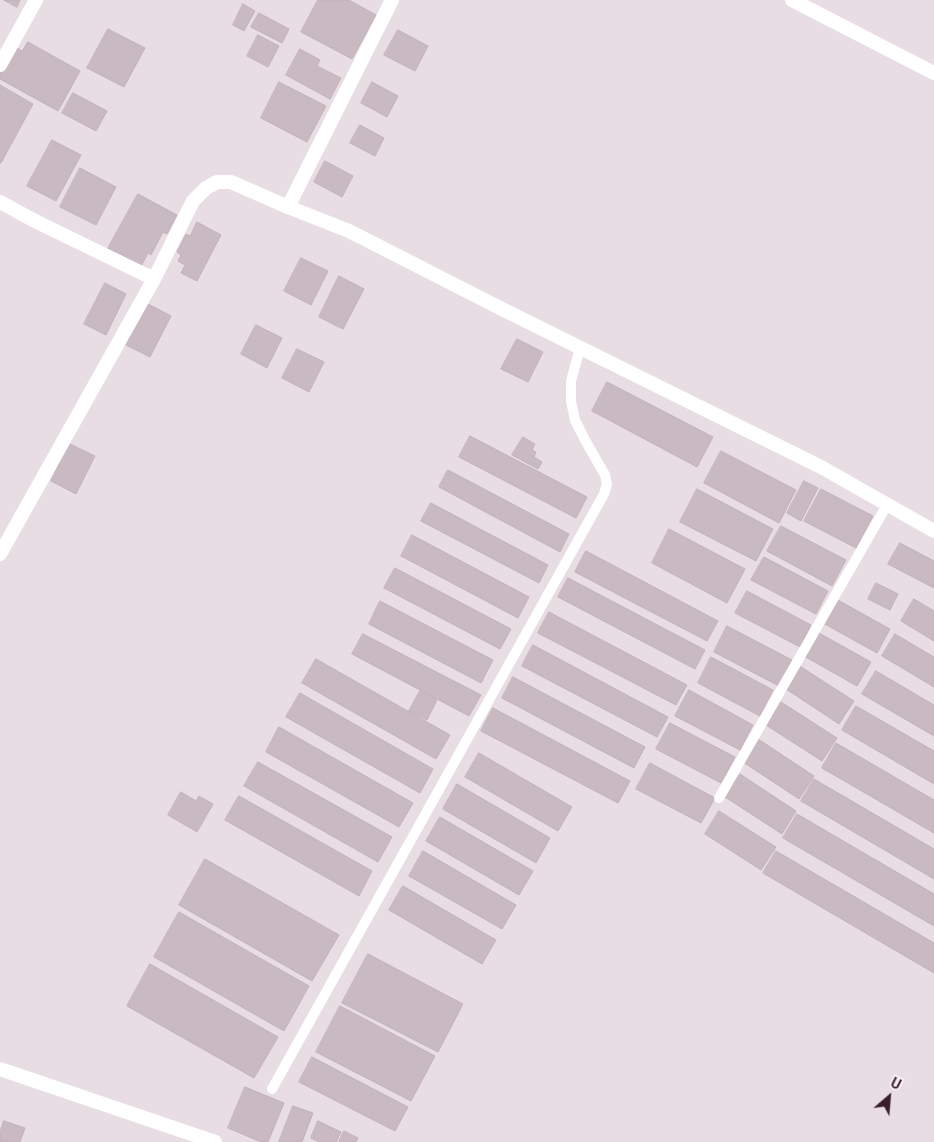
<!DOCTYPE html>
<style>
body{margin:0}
#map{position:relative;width:934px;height:1142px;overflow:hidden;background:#e9dde4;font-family:Roboto,sans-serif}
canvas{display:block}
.north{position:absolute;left:864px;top:1072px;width:50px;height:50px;-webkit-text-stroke:4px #f6edf3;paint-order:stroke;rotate:27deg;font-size:14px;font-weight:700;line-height:20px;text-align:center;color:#381f29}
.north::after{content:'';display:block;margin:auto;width:18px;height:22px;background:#381f29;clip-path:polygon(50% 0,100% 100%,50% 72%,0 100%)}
</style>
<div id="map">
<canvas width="934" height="1142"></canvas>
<div class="north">U</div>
</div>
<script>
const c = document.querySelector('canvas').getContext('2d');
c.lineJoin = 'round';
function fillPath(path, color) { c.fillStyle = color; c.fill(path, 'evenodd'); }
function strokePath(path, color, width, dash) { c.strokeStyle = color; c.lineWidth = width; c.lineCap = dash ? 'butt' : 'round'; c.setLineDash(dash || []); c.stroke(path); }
const building = new Path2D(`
 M4,0h16l-3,7z
 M318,0h31l27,15 -24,44 -51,-27z
 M243,4l12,7 -11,20 -11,-6z
 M259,13l30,16 -7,14 -31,-16z
 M108,29l37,19 -21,39 -37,-19z
 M398,30l30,16 -13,25 -31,-16z
 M258,35l21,11 -11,21 -21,-11z
 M28,42l52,29 -22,40 -58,-32v-5l15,-27 7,4z
 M300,49l20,11 -3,6 24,12 -11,21 -44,-24z
 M279,82l47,24 -19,36 -46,-24z
 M372,82l26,14 -11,21 -26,-14z
 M0,85l33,19 -32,59h-1z
 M73,93l34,18 -11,20 -34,-18z
 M360,125l24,13 -9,18 -25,-13z
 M52,140l29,15 -25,46 -29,-15z
 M325,161l28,15 -11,21 -28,-15z
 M80,168l36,19 -20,38 -36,-18z
 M138,194l39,21 -10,19 -4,-2 -12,23 -3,-2 -9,17 -33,-18z
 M197,222l24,13 -24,46 -16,-8 4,-8 -7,-4 3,-6 -4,-3 9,-18 4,2z
 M301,258l27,13 -17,34 -27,-14z
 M339,276l25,13 -21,40 -24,-12z
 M105,283l21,11 -20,41 -22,-11z
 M148,304l23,12 -21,41 -24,-12z
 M256,325l26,13 -15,30 -26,-14z
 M517,339l26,13 -15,30 -27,-13z
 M297,349l27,13 -15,30 -27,-14z
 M607,382l106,55 -16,30 -105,-56z
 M470,436l117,61 -11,21 -117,-61z
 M523,437l12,7 -3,6 4,2 -2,5 8,5 -4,7 -26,-14z
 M70,444l25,12 -19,38 -25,-13z
 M721,451l75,39 -17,33 -75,-40z
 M448,470l121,64 -9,18 -121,-65z
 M804,481l14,7 -17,33 -14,-8z
 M697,489l76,40 -17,32 -76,-39z
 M821,489l52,27 -17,32 -52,-27z
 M431,503l117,62 -9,18 -118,-62z
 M781,526l65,34 -14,26 -65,-35z
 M669,529l76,40 -18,34 -75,-40z
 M412,535l117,62 -11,21 -117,-62z
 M900,543l34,18v27l-46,-24z
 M586,551l132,70 -11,20 -132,-69z
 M764,557l64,34 -12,23 -65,-34z
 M395,568l116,61 -11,20 -116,-61z
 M568,578l137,72 -10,19 -137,-72z
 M876,583l22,11 -8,16 -22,-11z
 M747,591l64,34 -11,22 -65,-34z
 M836,599l54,30 -13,24 -54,-30z
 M914,599l20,12v30l-33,-20z
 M380,601l113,59 -12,23 -112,-59z
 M549,612l138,73 -11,20 -138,-72z
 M727,626l65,34 -13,26 -65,-34z
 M817,632l54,30 -14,24 -53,-30z
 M363,634l118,61 -12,21 -117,-62z
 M895,634l39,23v30l-52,-31z
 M533,645l135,72 -11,20 -135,-71z
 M711,657l62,33 -13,26 -62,-33z
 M316,659l134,76 -14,24 -134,-76z
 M798,665l56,36 -15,23 -56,-37z
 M876,671l58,34v31l-72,-42z
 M513,677l132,70 -11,21 -132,-70z
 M689,690l64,35 -13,25 -65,-34z
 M420,691l17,9 -10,20 -18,-9z
 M300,693l133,76 -13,24 -134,-76z
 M781,702l56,36 -15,23 -56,-36z
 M856,706l78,45v33l-92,-54z
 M493,708l137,73 -12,22 -137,-72z
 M670,723l65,34 -14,26 -65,-34z
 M279,727l134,76 -14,24 -133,-75z
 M758,739l56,37 -15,23 -56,-37z
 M836,743l98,57v33l-112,-65z
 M479,753l93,54 -14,24 -93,-54z
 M258,762l134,75 -14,25 -134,-76z
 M650,763l65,35 -14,25 -65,-34z
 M740,774l56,37 -14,23 -57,-37z
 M814,779l120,70v30l-133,-78z
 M457,784l93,54 -14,25 -93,-54z
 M181,792l15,9 3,-5 14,8 -16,28 -29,-17z
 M239,796l133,75 -13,25 -134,-76z
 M719,811l57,36 -15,23 -56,-36z
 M797,814l137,80v32l-151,-88z
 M440,817l93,54 -14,24 -93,-54z
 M423,851l93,54 -14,24 -93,-53z
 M776,851l158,92v30l-171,-100z
 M205,859l134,76 -27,46 -133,-76z
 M403,886l93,54 -14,24 -93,-54z
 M179,912l130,74 -25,45 -130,-74z
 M368,954l95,50 -25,48 -96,-49z
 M150,964l128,73 -24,41 -127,-72z
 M340,1006l95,50 -24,45 -95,-49z
 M312,1057l96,50 -13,24 -96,-49z
 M245,1087l39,16 -16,39h-7l-33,-14z
 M293,1106l20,7 -11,29h-23z
 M4,1121l21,7 -5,14h-20v-10z
 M318,1121l23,11 -5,10h-17l-8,-4z
 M344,1131l14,7 -2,4h-17z`);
fillPath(building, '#c9bac2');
strokePath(building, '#c2b0ba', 1);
strokePath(new Path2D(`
 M719,798l168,-293
 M272,1089l332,-595 3,-10 -2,-9 -20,-35 -10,-20 -4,-19v-20l9,-33`), '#fff', 10);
strokePath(new Path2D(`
 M792,0l142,73
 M0,65l36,-65
 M0,202l35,19 119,58 39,-78 13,-13 11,-6h14l57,25 61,24 153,78 319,158 113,64
 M288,207l104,-207
 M0,554l154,-275
 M0,1069l215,73`), '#fff', 14);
</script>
